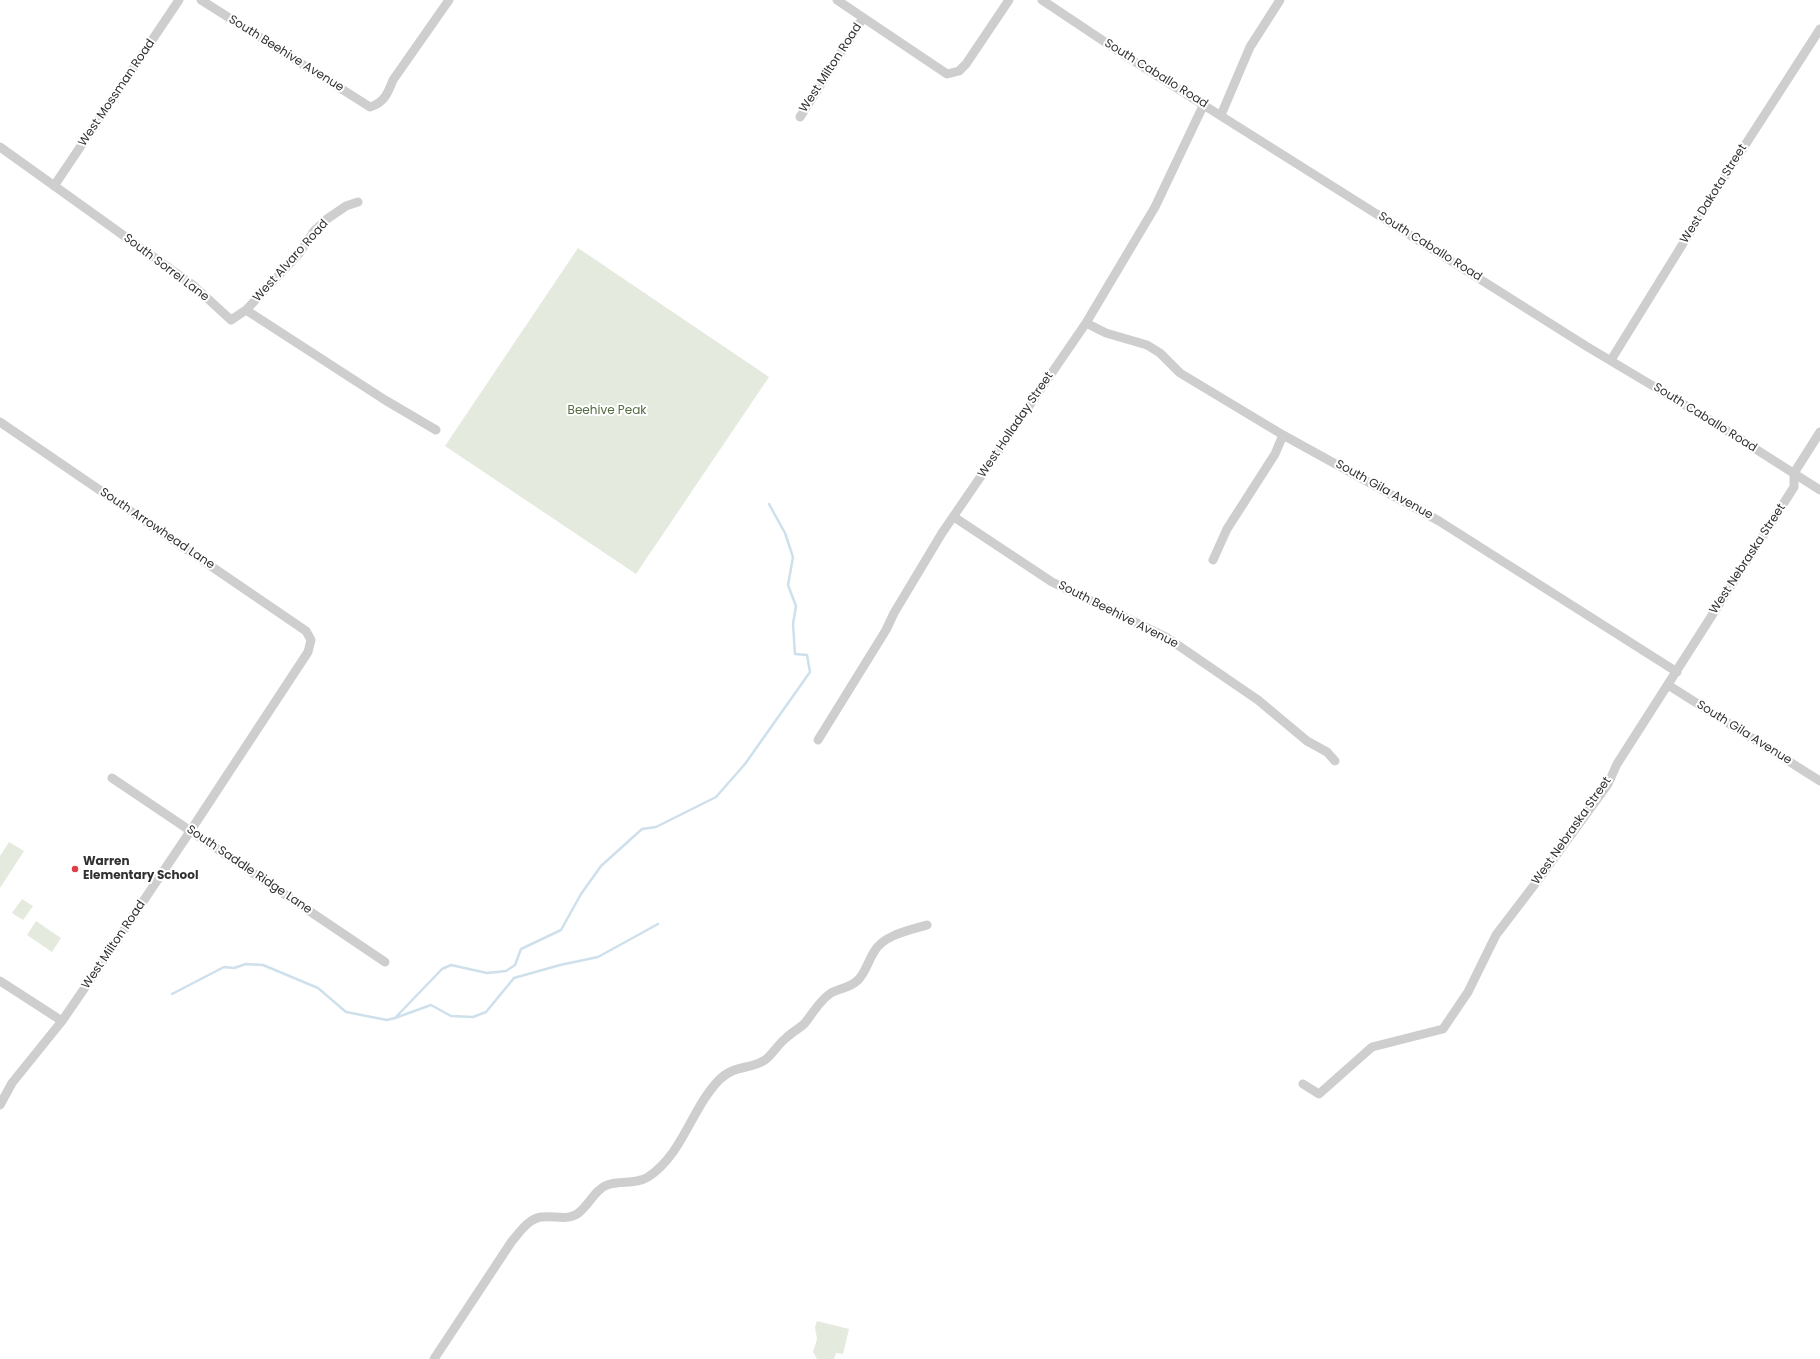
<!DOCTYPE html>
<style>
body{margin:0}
canvas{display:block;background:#fff}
</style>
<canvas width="1820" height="1359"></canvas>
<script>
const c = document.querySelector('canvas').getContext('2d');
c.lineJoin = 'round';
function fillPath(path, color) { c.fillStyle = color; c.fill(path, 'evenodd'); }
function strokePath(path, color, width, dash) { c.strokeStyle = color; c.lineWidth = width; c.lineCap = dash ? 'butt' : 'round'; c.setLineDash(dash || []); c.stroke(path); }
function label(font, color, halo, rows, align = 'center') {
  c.font = font + ' Poppins,sans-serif'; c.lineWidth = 4; c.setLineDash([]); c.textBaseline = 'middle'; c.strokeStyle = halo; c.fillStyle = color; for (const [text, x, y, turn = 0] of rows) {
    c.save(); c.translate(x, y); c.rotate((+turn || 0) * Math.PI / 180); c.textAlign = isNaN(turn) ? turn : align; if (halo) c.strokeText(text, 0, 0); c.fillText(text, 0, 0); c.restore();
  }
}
fillPath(new Path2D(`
 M578,248l191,129 -133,197 -191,-128z
 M9,842l15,9 -24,37v-32z
 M22,899l11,7 -10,14 -11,-7z
 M36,921l25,17 -9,14 -25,-17z
 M817,1321l32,8 -6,25 -7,-1 -2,6h-17l-4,-7 4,-13 -2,-12z`), '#e4eadd');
strokePath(new Path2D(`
 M172,994l52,-27 10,1 12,-4 17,1 55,23 28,24 41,8 8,-2 47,-49 9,-4 36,8 19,-2 9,-6 6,-16 40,-19 20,-36 20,-28 41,-37 14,-2 60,-30 29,-33 65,-92 -3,-17 -12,-1 -2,-30 3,-18 -8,-21 5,-28 -8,-24 -16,-29
 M395,1018l36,-13 20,11 22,1 13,-5 28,-34 46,-13 38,-8 60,-33`), '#cee0eb', 2.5);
strokePath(new Path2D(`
 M201,0l169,107c14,-4 18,-14 23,-27l56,-80
 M837,0l110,74 12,-3 7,-7 43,-64
 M1042,0l87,58 457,288 124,74 110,70
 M1221,115l29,-68 30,-47
 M800,117l63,-99
 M0,147l194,139 37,34 15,-10 139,90 51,30
 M54,186l125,-186
 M246,310l52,-55 16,-24 13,-12 19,-13 12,-4
 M1086,323l20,10 41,12 13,8 20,20 103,62 156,86 238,151
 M1611,360l107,-173 102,-158
 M0,422l306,209 5,9 -3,12 -117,178 -94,140 -35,51 -50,62 -12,22
 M954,517l98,65 114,55 92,63 49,41 20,11 8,9
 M1213,560l14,-31 48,-75 8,-19
 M1668,685l152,96
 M818,740l68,-110 8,-17 48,-80 144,-210 69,-116 49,-103
 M112,778l273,184
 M0,981l62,40
 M1303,1084l16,10 53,-47 71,-18 25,-37 28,-57 42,-55 70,-96 9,-20 177,-277v-14l26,-41
 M434,1359l78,-118c8,-9 16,-22 29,-24 12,-2 25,4 36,-3 11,-7 18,-25 30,-29 14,-5 28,0 41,-8 35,-23 43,-68 71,-97 16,-16 31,-10 46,-20 8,-6 13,-16 21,-22 6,-6 13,-9 19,-15 7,-9 16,-24 26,-30 9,-5 19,-5 27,-13 8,-8 10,-19 16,-28 9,-17 36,-22 53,-27`), '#cecece', 9);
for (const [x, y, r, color] of [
 [75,869,4,"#dd3f4a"]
]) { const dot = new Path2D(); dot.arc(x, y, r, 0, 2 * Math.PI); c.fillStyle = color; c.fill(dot); strokePath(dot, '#fff', 1.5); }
label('12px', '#313131', '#fff', [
 ["South Beehive Avenue",286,54,32],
 ["West Milton Road",831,68,-57],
 ["South Caballo Road",1156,74,32],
 ["West Mossman Road",117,93,-56],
 ["West Dakota Street",1714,194,-58],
 ["South Caballo Road",1430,247,32],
 ["West Alvaro Road",291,261,-48],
 ["South Sorrel Lane",166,268,37],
 ["South Caballo Road",1705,418,32],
 ["West Holladay Street",1016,425,-56],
 ["South Gila Avenue",1384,490,29],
 ["South Arrowhead Lane",157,529,34],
 ["West Nebraska Street",1748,559,-57],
 ["South Beehive Avenue",1118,615,27],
 ["South Gila Avenue",1744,733,32],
 ["West Nebraska Street",1572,831,-55],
 ["South Saddle Ridge Lane",249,870,34],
 ["West Milton Road",114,945,-56]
]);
label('12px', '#546b40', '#fff', [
 ["Beehive Peak",607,411]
]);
label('bold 12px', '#313131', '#fff', [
 ["Warren",83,862],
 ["Elementary School",83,876]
], 'left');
</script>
